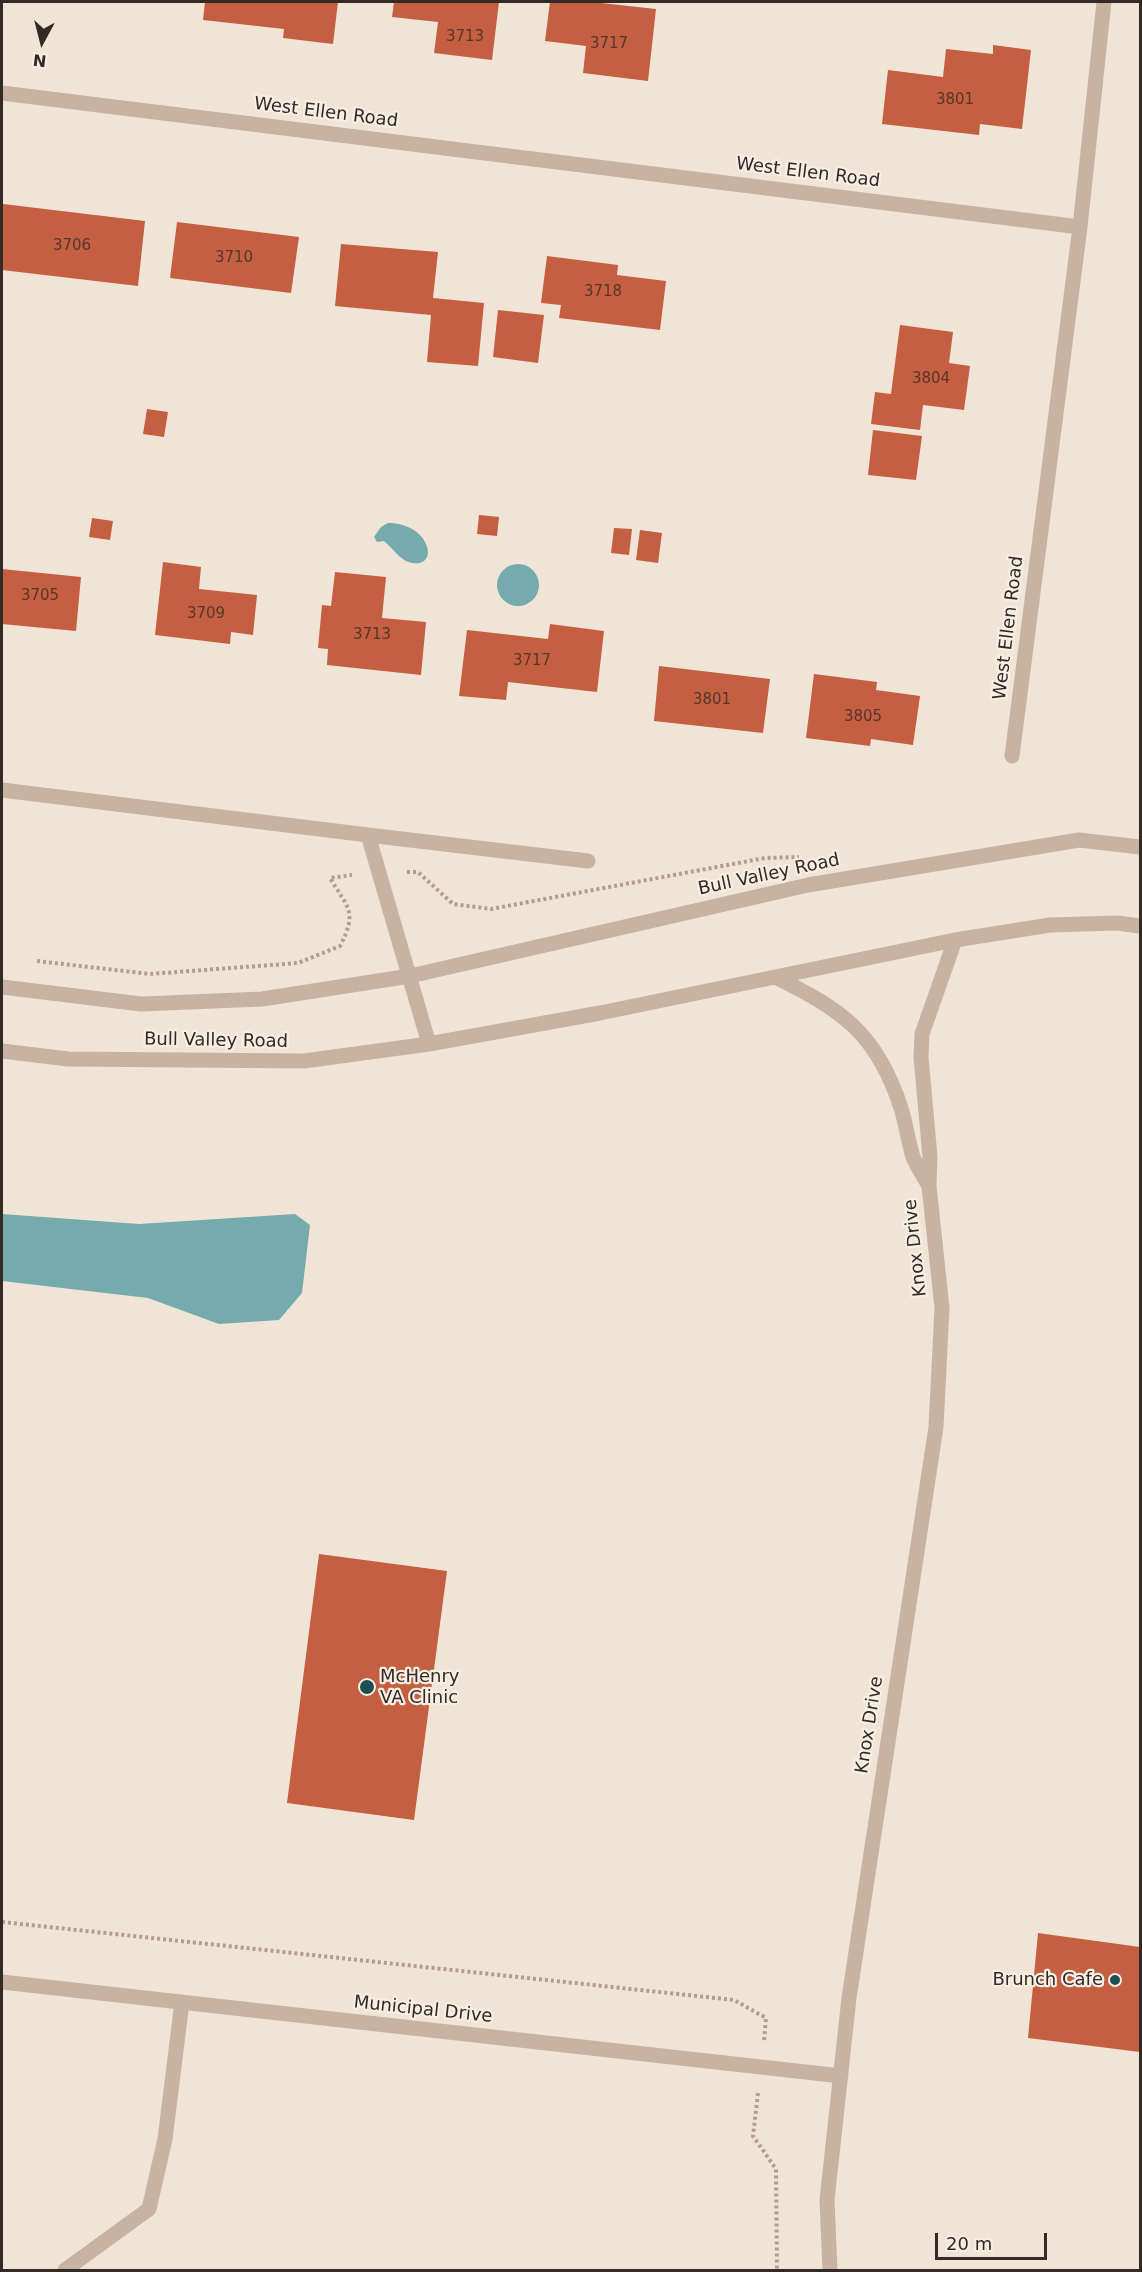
<!DOCTYPE html>
<style>
body{margin:0}
#map{position:relative;width:1142px;height:2272px;overflow:hidden;background:#f0e4d7;font-family:"DejaVu Sans",sans-serif}
canvas{display:block}
.frame{position:absolute;inset:0;border:3px solid #332925;pointer-events:none}
.north{position:absolute;left:12px;top:12px;width:60px;height:60px;-webkit-text-stroke:4px #f8eee3;paint-order:stroke;rotate:187deg;font-size:16px;font-weight:700;line-height:24px;text-align:center;color:#332925}
.north::after{content:'';display:block;margin:auto;width:21px;height:27px;background:#332925;clip-path:polygon(50% 0,100% 100%,50% 72%,0 100%)}
.scale{position:absolute;left:935px;top:2233px;width:112px;height:27px;box-sizing:border-box;border:3px solid #332925;border-top:0;padding-left:8px;font-size:18px;line-height:21px;white-space:nowrap;color:#332925;-webkit-text-stroke:4px #f8eee3;paint-order:stroke}
</style>
<div id="map">
<canvas width="1142" height="2272"></canvas>
<div class="frame"></div>
<div class="north">N</div>
<div class="scale">20 m</div>
</div>
<script>
const c = document.querySelector('canvas').getContext('2d');
c.lineJoin = 'round';
function fillPath(path, color) { c.fillStyle = color; c.fill(path, 'evenodd'); }
function strokePath(path, color, width, dash) { c.strokeStyle = color; c.lineWidth = width; c.lineCap = dash ? 'butt' : 'round'; c.setLineDash(dash || []); c.stroke(path); }
function label(font, color, halo, rows, align = 'center') {
  c.font = font + ' "DejaVu Sans",sans-serif'; c.lineWidth = 4.5; c.setLineDash([]); c.textBaseline = 'middle'; c.strokeStyle = halo; c.fillStyle = color; for (const [text, x, y, turn = 0] of rows) {
    c.save(); c.translate(x, y); c.rotate((+turn || 0) * Math.PI / 180); c.textAlign = isNaN(turn) ? turn : align; if (halo) c.strokeText(text, 0, 0); c.fillText(text, 0, 0); c.restore();
  }
}
fillPath(new Path2D(`
 M388,523c42,0 52,44 25,40 -12,-1 -20,-15 -29,-22l-7,1 -3,-5 7,-10z
 M497 585a21 21 0 1 1 42 0a21 21 0 1 1-42 0Z
 M2,1214l137,10 156,-10 15,11 -8,68 -23,27 -60,4 -71,-26 -146,-17z`), '#76abad');
fillPath(new Path2D(`
 M205,2h133l-5,42 -50,-6 1,-9 -81,-9z
 M394,2h105l-7,58 -58,-7 4,-31 -46,-5z
 M550,2h42l64,7 -8,72 -65,-8 3,-27 -41,-5z
 M993,45l38,5 -9,79 -42,-5 -1,11 -97,-11 6,-54 55,7 3,-28 47,5z
 M3,204l142,17 -7,65 -136,-16z
 M177,222l122,15 -8,56 -121,-15z
 M341,244l97,8 -5,46 51,5 -6,63 -51,-4 4,-47 -96,-9z
 M547,256l71,9 -1,10 49,6 -6,49 -101,-12 2,-13 -20,-2z
 M498,310l46,5 -6,48 -45,-6z
 M900,325l53,7 -4,31 21,3 -6,44 -41,-5 -3,25 -49,-6 4,-32 16,2z
 M147,409l21,3 -4,25 -21,-3z
 M873,430l49,6 -6,44 -48,-5z
 M479,515l20,2 -2,19 -20,-2z
 M92,518l21,3 -3,19 -21,-3z
 M614,528l18,1 -3,26 -18,-2z
 M640,530l22,3 -4,30 -22,-3z
 M163,562l38,5 -2,22 58,6 -4,40 -22,-3 -1,12 -75,-9z
 M2,569l79,8 -5,54 -74,-7z
 M335,572l51,5 -4,41 44,4 -5,53 -94,-10 1,-16 -10,-1 4,-43 9,1z
 M550,624l54,7 -7,61 -89,-10 -2,18 -47,-4 8,-66 81,9z
 M659,666l111,13 -7,54 -109,-12z
 M814,674l63,8 -1,8 44,6 -7,49 -42,-6 -1,7 -64,-8z
 M319,1554l128,17 -33,249 -127,-17z
 M1038,1933l102,14v105l-112,-14z`), '#c45f41');
strokePath(new Path2D(`
 M407,872h11l35,32 38,5 274,-51 34,-1
 M37,961l113,13 148,-11 42,-17c18,-34 8,-38 -10,-68l22,-3
 M2,1922l732,78 32,18 -2,23
 M758,2093l-5,43 23,33 1,101`), '#b39d8e', 4, [3, 3]);
strokePath(new Path2D(`
 M2,93l1078,134 -68,529
 M1080,227l24,-225
 M2,790l366,45 61,209
 M368,835l220,26
 M775,977c68,33 102,57 126,131 5,16 7,33 12,49 4,10 11,20 16,29
 M2,987l139,17 121,-5 148,-23 398,-91 271,-45 61,7
 M2,1051l66,8 236,2 125,-17 171,-31 355,-73 95,-15 67,-2 23,3
 M2,1982l839,94
 M65,2270l84,-61 16,-70 17,-137
 M830,2270l-3,-70 22,-202 87,-571 6,-119 -13,-122 1,-29 -9,-100 1,-23 33,-94`), '#c8b3a3', 15);
for (const [x, y, r, color] of [
 [367,1687,8,"#1c5053"],
 [1115,1980,6,"#1c5053"]
]) { const dot = new Path2D(); dot.arc(x, y, r, 0, 2 * Math.PI); c.fillStyle = color; c.fill(dot); strokePath(dot, '#f8eee3', 2); }
label('15px', '#57362c', null, [
 ["3713",465,37],
 ["3717",609,44],
 ["3801",955,100],
 ["3706",72,246],
 ["3710",234,258],
 ["3718",603,292],
 ["3804",931,379],
 ["3705",40,596],
 ["3709",206,614],
 ["3713",372,635],
 ["3717",532,661],
 ["3801",712,700],
 ["3805",863,717]
]);
label('18px', '#332925', '#f8eee3', [
 ["West Ellen Road",326,113,7],
 ["West Ellen Road",808,173,7],
 ["West Ellen Road",1009,628,-83],
 ["Bull Valley Road",769,875,-12],
 ["Bull Valley Road",216,1041,1],
 ["Knox Drive",916,1248,-96],
 ["Knox Drive",870,1725,-81],
 ["Municipal Drive",423,2010,6]
]);
label('18px', '#332925', '#f8eee3', [
 ["McHenry",380,1677],
 ["VA Clinic",380,1698],
 ["Brunch Cafe",1103,1980,"right"]
], 'left');
</script>
